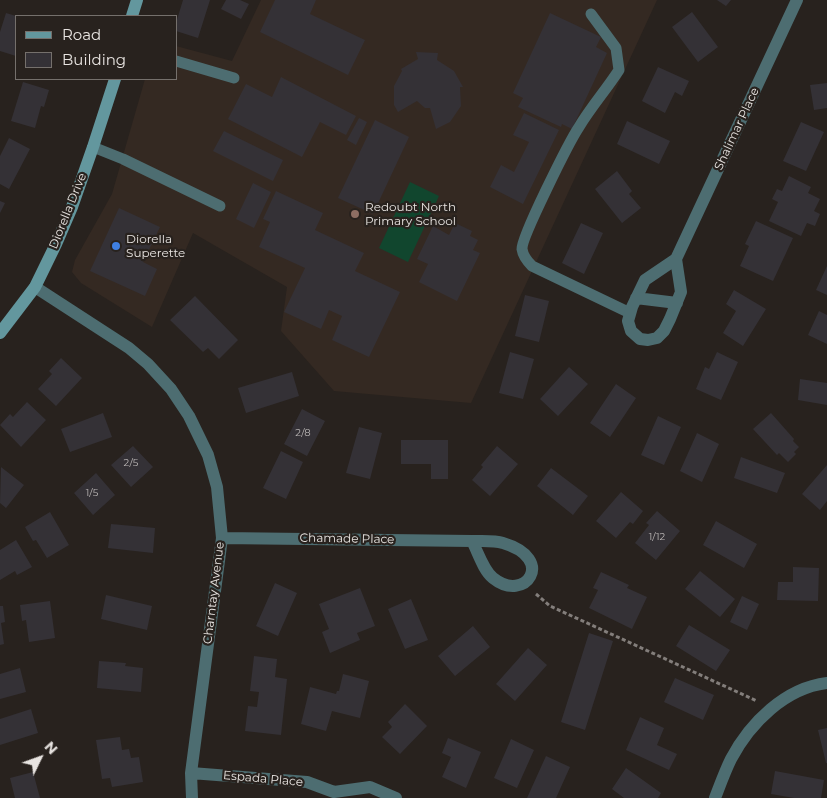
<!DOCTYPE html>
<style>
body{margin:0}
#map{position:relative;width:827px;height:798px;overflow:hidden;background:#28221e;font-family:Montserrat,sans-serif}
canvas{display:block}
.legend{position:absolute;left:15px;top:15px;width:162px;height:65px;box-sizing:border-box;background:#28221e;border:1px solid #75706c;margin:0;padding:6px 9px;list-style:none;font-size:15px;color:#e8e4e1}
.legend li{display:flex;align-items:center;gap:10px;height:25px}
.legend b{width:25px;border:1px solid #75706c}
.north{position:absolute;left:15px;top:733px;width:50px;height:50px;-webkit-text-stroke:4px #28221e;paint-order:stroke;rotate:48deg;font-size:14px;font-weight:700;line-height:20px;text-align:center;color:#e8e4e1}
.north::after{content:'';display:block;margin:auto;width:18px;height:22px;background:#e8e4e1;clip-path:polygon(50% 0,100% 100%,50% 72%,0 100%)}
</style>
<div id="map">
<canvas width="827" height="798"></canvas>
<ul class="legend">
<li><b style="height:6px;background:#63979e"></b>Road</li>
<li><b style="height:14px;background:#343136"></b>Building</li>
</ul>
<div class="north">N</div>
</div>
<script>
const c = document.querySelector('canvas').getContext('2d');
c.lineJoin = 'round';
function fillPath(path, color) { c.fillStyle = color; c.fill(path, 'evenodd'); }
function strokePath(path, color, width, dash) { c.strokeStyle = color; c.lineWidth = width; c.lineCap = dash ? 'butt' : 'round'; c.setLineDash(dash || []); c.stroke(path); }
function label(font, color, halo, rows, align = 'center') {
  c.font = font + ' Montserrat,sans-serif'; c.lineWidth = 4.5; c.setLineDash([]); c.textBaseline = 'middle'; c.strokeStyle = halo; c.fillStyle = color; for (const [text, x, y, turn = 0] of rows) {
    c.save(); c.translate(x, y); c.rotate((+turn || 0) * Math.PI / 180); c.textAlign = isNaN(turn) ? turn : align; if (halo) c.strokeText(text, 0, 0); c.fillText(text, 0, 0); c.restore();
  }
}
fillPath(new Path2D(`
 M261,0h396l-186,403 -137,-12 -53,-60 6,-44 -94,-54 -41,94 -71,-44 -9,-11 3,-12 37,-66 33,-115h31v-33l56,15z`), '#342922');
fillPath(new Path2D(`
 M410,182l29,14 -31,66 -29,-14z`), '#11462e');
fillPath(new Path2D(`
 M183,0h27l-12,38 -22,-7v-8z
 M226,0h14l9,4 -8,15 -20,-10z
 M275,0h41l-6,14 55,26 -17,35 -88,-43z
 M717,0h14l-5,6z
 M692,12l26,35 -20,15 -26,-35z
 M6,13l10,3v40l-16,-5v-19z
 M550,13l51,24 -5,10 11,6 -35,76 -10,-5 -1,3 -43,-20 5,-9 -10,-5z
 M416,52l22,1 -1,7 17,11 9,16h-3l1,19 -11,16 -14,7 -6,-21h-5l-8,-7 -19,11 -4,-7v-19l8,-15 -1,-2 17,-10z
 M658,67l31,14 -7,15 -7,-4 -10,21 -23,-12z
 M281,77l75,39 -10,19 -26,-13 -18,35 -74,-38 18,-35 26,13z
 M23,82l26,8 -5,17 -3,-1 -6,22 -24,-7z
 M827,83v25l-13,2 -4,-25z
 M524,113l35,17 -36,74 -33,-17 11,-22 13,7 15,-30 -16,-7z
 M359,118l8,4 -11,23 -9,-5z
 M375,120l34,17 -36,77 -35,-16z
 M627,121l43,20 -11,23 -42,-20z
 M801,122l23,10 -18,39 -23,-10z
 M224,131l59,29 -10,21 -60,-30z
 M9,138l21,11 -21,40 -9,-5v-28z
 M617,171l15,20 -3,3 12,14 -19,15 -27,-34z
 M789,176l22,11 -3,6 12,6 -6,12 6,3 -5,12 -8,-3 -6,13 -32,-15 9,-19 -6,-3 5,-10 5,2z
 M253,183l18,9 -17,36 -18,-9z
 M276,191l47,22 -8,17 49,23 -9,18 45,21 -31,65 -37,-17 10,-24 -13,-6 -8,19 -37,-17 21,-44 -46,-21 11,-25 -7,-3z
 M0,201l5,2 -5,10z
 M119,208l41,19 -17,35 14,7 -12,27 -55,-25z
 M756,221l37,17 -20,43 -33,-15 9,-20 -4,-2z
 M455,223l17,8 -2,5 8,4 -5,10 7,3 -23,48 -38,-19 9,-18 -11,-5 16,-33 16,9z
 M581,223l22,10 -19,41 -22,-11z
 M827,266v29l-11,-5z
 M734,290l32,19 -23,37 -20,-13 13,-22 -10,-7z
 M525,295l24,6 -10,41 -24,-6z
 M195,296l43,44 -19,19 -11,-11 -5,4 -33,-32z
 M819,311l8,4v29l-19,-9z
 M510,352l24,7 -11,40 -24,-6z
 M717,352l21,10 -17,38 -25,-11 9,-22 4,2z
 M61,358l21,20 -26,28 -18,-17 14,-15 -3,-3z
 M569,367l19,17 -30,32 -18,-17z
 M292,372l7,24 -53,17 -8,-25z
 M800,379l27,4v22l-29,-5z
 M616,384l20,14 -26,39 -20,-14z
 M27,402l19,18 -25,27 -21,-22 10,-11 3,3z
 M302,409l23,12 -18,35 -23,-12z
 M103,413l9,24 -42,15 -9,-23z
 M771,413l23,26 -1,2 6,6 -5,5 2,2 -8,8 -9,-9 -2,2 -24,-26z
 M658,416l23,11 -17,38 -23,-10z
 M359,427l23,6 -12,46 -24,-6z
 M697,433l22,11 -17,38 -22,-11z
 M401,440h47v39h-17v-15h-30z
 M133,446l20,21 -22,20 -20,-22z
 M497,446l21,18 -28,32 -18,-16 11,-13 -2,-2z
 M281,451l22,11 -17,37 -23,-11z
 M741,457l44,16 -8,20 -43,-15z
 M827,465v36l-7,9 -18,-16z
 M1,467l23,18 -18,23 -6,-5z
 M551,468l37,28 -15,19 -36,-29z
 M96,473l19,22 -22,20 -19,-22z
 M621,492l22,19 -10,13 -3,-2 -14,16 -20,-17z
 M657,511l23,20 -24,29 -21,-17 14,-18 -3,-2z
 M50,512l19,33 -22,13 -11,-18 -3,1 -8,-14z
 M716,521l41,23 -13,24 -41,-23z
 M111,524l44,4 -2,25 -45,-5z
 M16,540l16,27 -15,8 -2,-4 -15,9v-30z
 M793,567l26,1 -1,33 -41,-1 1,-18h15z
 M700,571l35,28 -15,18 -35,-28z
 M601,572l28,13 -2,3 20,9 -15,32 -43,-21 9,-18 -5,-2z
 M275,583l22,10 -19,43 -22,-10z
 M360,588l15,38 -18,7 3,7 -30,13 -8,-21 7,-3 -10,-25z
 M106,595l46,11 -5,24 -46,-11z
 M742,596l17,8 -12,26 -17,-8z
 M411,599l17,41 -23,9 -17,-40z
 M50,601l5,37 -26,4 -3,-22 -4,1 -2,-16z
 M0,606h3l2,16 -4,1 3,21 -4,1z
 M689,625l41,25 -14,21 -40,-25z
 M473,626l17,21 -35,29 -17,-20z
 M589,633l24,8 -28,89 -24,-8z
 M528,648l19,17 -32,36 -19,-17z
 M254,656l23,3 -2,18 12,2 -6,56 -36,-4 3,-25 9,1 2,-15 -9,-1z
 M99,661l27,2 -1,3 18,2 -2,24 -44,-4z
 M20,668l6,24 -26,7v-25z
 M343,674l26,7 -9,37 -28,-7 -6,20 -25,-7 9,-37 26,7 1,-3h2z
 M675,678l39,17 -11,25 -39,-18z
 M405,704l22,22 -27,28 -18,-17 10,-10 -4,-5z
 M31,709l7,24 -38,12v-26z
 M640,717l24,11 -7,17 20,9 -8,16 -43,-20z
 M827,728v35h-1l-8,-33z
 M120,737l2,13 7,-1 2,9 8,-1 4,25 -31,5 -2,-9 -8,1 -6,-39z
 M448,738l33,14 -15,36 -24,-11 9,-20 -9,-4z
 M511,739l23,11 -17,38 -23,-10z
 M546,756l24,11 -14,31h-29z
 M626,768l35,25 -3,5h-34l-12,-9z
 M775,771l49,9 -3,18h-27l-23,-4z
 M33,772l7,26h-25l-5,-20z`), '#343136');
strokePath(new Path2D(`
 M536,594l14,12 207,95`), '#837e7b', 3, [4, 2.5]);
strokePath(new Path2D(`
 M591,14l25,34 3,22c-13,20 -28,37 -40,57 -10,15 -58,111 -57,122 1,7 5,12 10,17l98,47
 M176,61l58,17
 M93,147l30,12 97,47`), '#4d6d71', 11);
strokePath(new Path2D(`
 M676,259l5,33 -11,27 -6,12 -7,7 -9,2 -8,-1 -9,-8 -3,-10 4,-14 13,-27 31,-21 121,-259
 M35,287l94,61 19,16 23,25 18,27 19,39 9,32 5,51 -31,235 1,25
 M636,298l41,5
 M222,538l250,3c10,0 22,-1 31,2 54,16 22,61 -10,35 -10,-8 -15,-26 -21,-37
 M191,773l116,9 27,10 36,-5 26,11
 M715,798c5,-13 10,-27 16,-39 19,-36 54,-71 96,-76`), '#4d6d71', 12);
strokePath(new Path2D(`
 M132,16l5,-16
 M0,333l35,-46 21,-43 16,-37 21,-60 22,-68`), '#63979e', 12);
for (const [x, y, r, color] of [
 [355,214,5,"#8d6e63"],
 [116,246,5,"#3f7fe0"]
]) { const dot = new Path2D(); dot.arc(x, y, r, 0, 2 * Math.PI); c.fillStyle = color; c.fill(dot); strokePath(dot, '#28221e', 2); }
label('10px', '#bbb7b6', null, [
 ["2/8",303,433],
 ["2/5",131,463],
 ["1/5",92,493],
 ["1/12",657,537]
]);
label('12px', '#e8e4e1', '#28221e', [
 ["Shalimar Place",737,129,-65],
 ["Diorella Drive",68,211,-68],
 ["Chamade Place",347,539,1],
 ["Charntay Avenue",214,593,-83],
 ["Espada Place",263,779,5]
]);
label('12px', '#e8e4e1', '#28221e', [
 ["Redoubt North",365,207],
 ["Primary School",365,221],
 ["Diorella",126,239],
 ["Superette",126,253]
], 'left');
</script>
